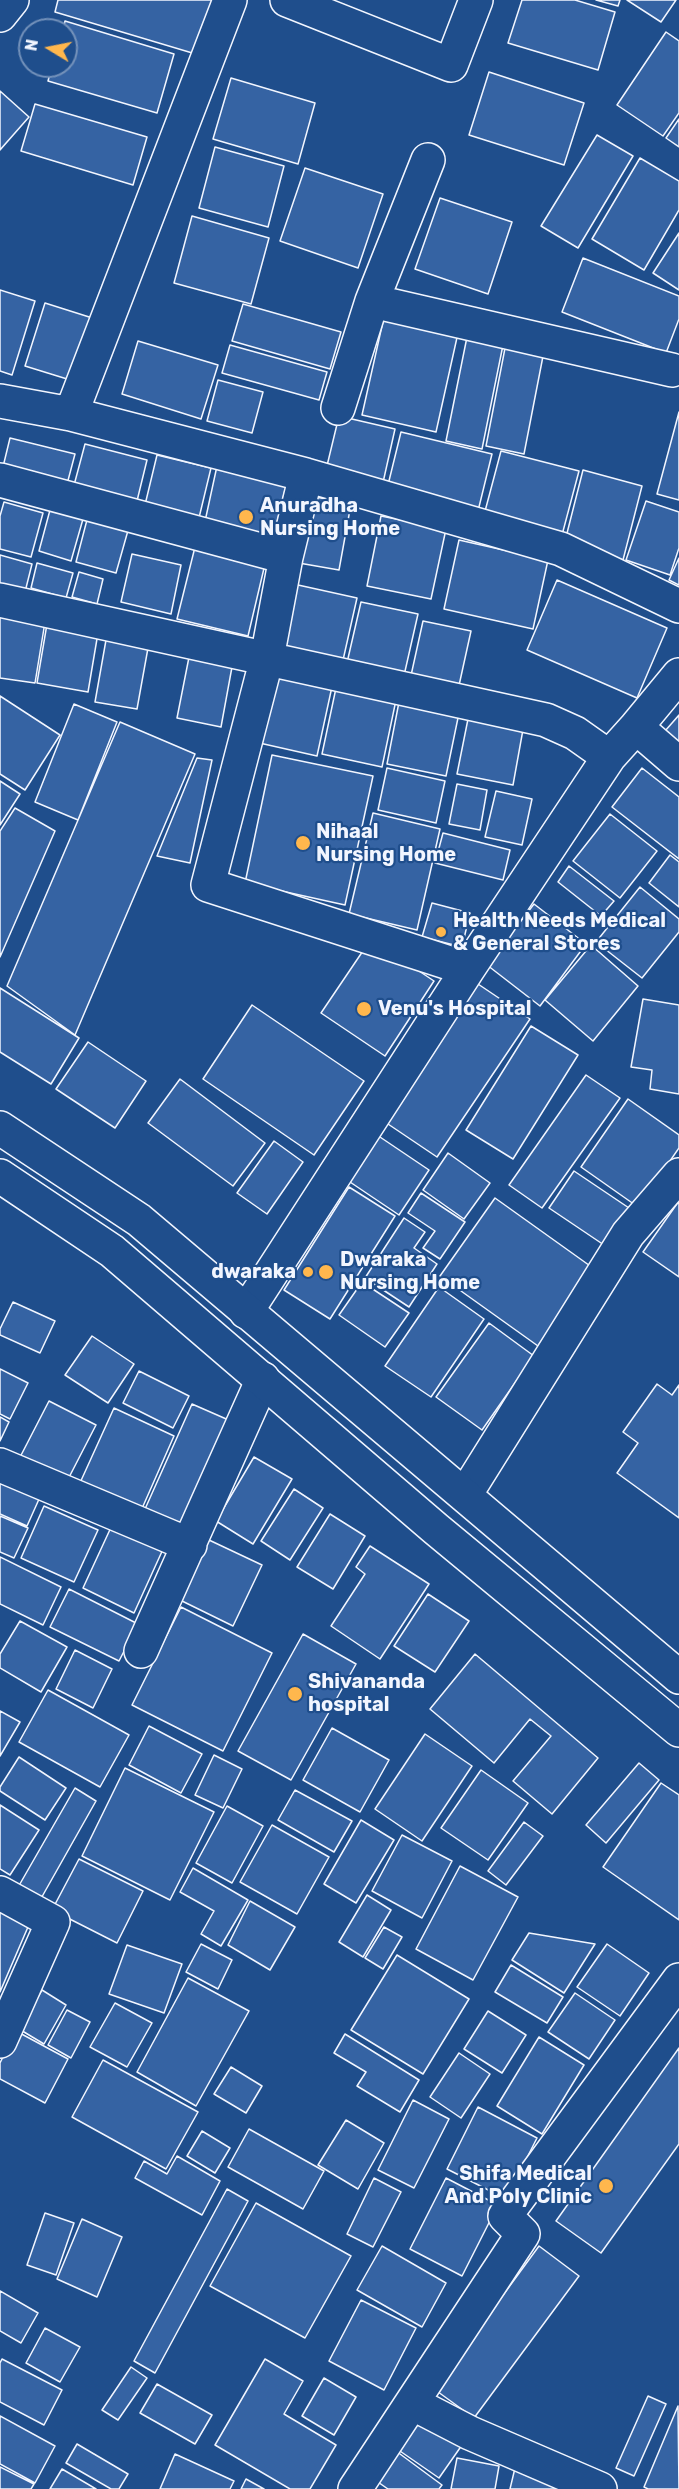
<!DOCTYPE html>
<style>
body{margin:0}
#map{position:relative;width:679px;height:2489px;overflow:hidden;background:#1f4e8c;font-family:Rubik,sans-serif}
canvas{display:block}
.north{position:absolute;left:18px;top:18px;width:60px;height:60px;box-sizing:border-box;background:#1f4e8c;border:2px solid #7391ba;border-radius:50%;rotate:280deg;font-size:16px;font-weight:700;line-height:24px;text-align:center;color:#f2f6ff}
.north::after{content:'';display:block;margin:auto;width:21px;height:27px;background:#ffb74d;clip-path:polygon(50% 0,100% 100%,50% 72%,0 100%)}
</style>
<div id="map">
<canvas width="679" height="2489"></canvas>
<div class="north">N</div>
</div>
<script>
const c = document.querySelector('canvas').getContext('2d');
c.lineJoin = 'round';
function fillPath(path, color) { c.fillStyle = color; c.fill(path, 'evenodd'); }
function strokePath(path, color, width, dash) { c.strokeStyle = color; c.lineWidth = width; c.lineCap = dash ? 'butt' : 'round'; c.setLineDash(dash || []); c.stroke(path); }
function label(font, color, halo, rows, align = 'center') {
  c.font = font + ' Rubik,sans-serif'; c.lineWidth = 4.5; c.setLineDash([]); c.textBaseline = 'middle'; c.strokeStyle = halo; c.fillStyle = color; for (const [text, x, y, turn = 0] of rows) {
    c.save(); c.translate(x, y); c.rotate((+turn || 0) * Math.PI / 180); c.textAlign = isNaN(turn) ? turn : align; if (halo) c.strokeText(text, 0, 0); c.fillText(text, 0, 0); c.restore();
  }
}
const building = new Path2D(`
 M58,0h158l-17,55 -144,-43z
 M522,0h53l40,12 -17,58 -90,-27z
 M596,0h24l-2,6z
 M627,0h49l-15,22z
 M65,21l109,33 -17,59 -109,-32 4,-15h14v-36h-3z
 M666,32l13,9v72l-16,23 -46,-31z
 M489,72l95,31 -20,62 -95,-30z
 M231,78l84,25 -17,61 -85,-25z
 M0,91l29,26 -29,33z
 M35,104l112,33 -14,48 -112,-34z
 M679,119v28l-13,-9z
 M597,135l36,21 -55,92 -37,-22z
 M215,147l69,19 -16,61 -69,-19z
 M640,158l39,23v29l-35,60 -52,-31z
 M305,168l78,26 -25,74 -78,-27z
 M440,198l72,24 -24,72 -73,-25z
 M192,216l77,22 -18,66 -77,-21z
 M679,233v57l-26,-17z
 M583,258l96,38v23l-13,34 -104,-41z
 M0,290l35,11 -23,74 -12,-4z
 M45,303l60,19 -25,61 -55,-17z
 M243,304l98,28 -11,37 -98,-28z
 M386,308l74,16 -24,108 -74,-17z
 M467,337l36,8 -21,104 -36,-8z
 M138,341l80,24 -17,54 -79,-25z
 M506,343l38,8 -20,103 -38,-8z
 M230,345l97,27 -8,28 -97,-27z
 M218,380l45,12 -11,41 -45,-12z
 M679,412v88l-22,-6z
 M339,416l56,13 -13,58 -57,-13z
 M401,432l91,22 -14,57 -91,-22z
 M10,438l65,16 -9,34 -64,-17z
 M85,444l62,16 -11,45 -63,-16z
 M501,451l78,20 -17,64 -78,-20z
 M157,455l54,13 -13,54 -54,-13z
 M217,466l70,16 -15,61 -68,-17z
 M583,470l59,16 -19,74 -59,-15z
 M306,495l45,9 -12,66 -46,-8z
 M646,501l33,11v36l-9,27 -44,-15z
 M4,502l39,11 -12,44 -31,-8v-33z
 M50,510l33,9 -12,42 -32,-10z
 M88,516l41,11 -13,46 -40,-11z
 M381,516l65,13 -15,70 -64,-13z
 M459,540l89,20 -15,69 -89,-20z
 M195,547l70,17 -17,72 -71,-17z
 M132,554l49,11 -10,49 -50,-12z
 M0,555l32,9 -8,32 -24,-7z
 M679,558v27l-10,-5z
 M37,563l36,10 -7,25 -35,-10z
 M79,572l24,7 -6,25 -25,-7z
 M557,580l110,48 -30,70 -110,-48z
 M289,583l68,15 -16,71 -68,-16z
 M361,602l57,12 -15,66 -57,-13z
 M0,614l45,8 -10,61 -35,-5z
 M48,618l51,9 -11,65 -51,-9z
 M423,621l48,10 -13,59 -48,-10z
 M106,640l42,8 -11,61 -42,-7z
 M191,647l43,9 -13,71 -44,-9z
 M271,669l62,13 -16,74 -62,-14z
 M336,688l60,12 -14,67 -60,-13z
 M0,696l60,39 -35,55 -25,-16z
 M399,702l60,11 -13,63 -59,-12z
 M74,704l43,18 -39,98 -43,-18z
 M469,714l55,10 -11,61 -56,-11z
 M679,715v28l-14,-12z
 M120,722l75,32 -120,281 -68,-49z
 M272,755l101,21 -28,129 -100,-22z
 M197,758l15,2 -22,103 -33,-7z
 M387,768l58,13 -9,42 -58,-13z
 M642,768l37,29v62l-67,-52z
 M0,781l20,13 -20,31z
 M457,784l30,6 -7,40 -31,-6z
 M496,791l36,8 -10,46 -37,-8z
 M15,808l40,23 -55,126v-126z
 M373,813l67,16 -23,101 -68,-16z
 M610,814l47,37 -37,47 -47,-37z
 M443,833l67,17 -7,30 -68,-17z
 M670,855l9,7v45l-30,-24z
 M569,866l45,35 -13,15 -43,-34z
 M640,887l39,32v13l-37,46 -46,-36z
 M432,903l38,10 -8,34 -40,-10z
 M534,904l52,40 -46,62 -53,-41z
 M371,939l63,42 -49,75 -64,-43z
 M591,945l47,41 -45,55 -48,-41z
 M478,984l52,35 -93,138 -52,-35z
 M0,988l79,50 -28,46 -51,-32z
 M643,999l36,6v89l-29,-5 2,-19 -21,-3z
 M252,1005l112,76 -50,74 -111,-76z
 M531,1026l47,29 -65,104 -47,-29z
 M88,1042l58,39 -31,47 -59,-39z
 M586,1075l34,23 -78,110 -33,-23z
 M180,1079l85,64 -32,43 -85,-63z
 M628,1099l51,36v13l-41,59 -57,-40z
 M377,1135l52,35 -30,45 -52,-35z
 M274,1141l29,21 -36,52 -30,-21z
 M448,1153l42,30 -26,36 -41,-29z
 M574,1171l58,39 -25,37 -58,-39z
 M349,1187l46,29 -65,103 -46,-29z
 M421,1193l44,29 -25,37 -17,-11 12,-17 -27,-18z
 M495,1198l98,70 -55,78 -98,-70z
 M679,1201v76l-36,-25z
 M404,1218l21,14 -11,16 23,16 -28,43 -44,-29z
 M362,1282l47,31 -24,34 -46,-32z
 M439,1287l45,32 -53,78 -46,-31z
 M13,1302l42,19 -15,32 -40,-18v-6z
 M489,1323l45,33 -52,74 -46,-33z
 M92,1336l42,28 -26,39 -43,-28z
 M0,1369l28,14 -18,36 -10,-5z
 M139,1371l50,25 -16,32 -50,-25z
 M657,1384l15,11 7,-10v133l-62,-45 21,-30 -15,-11z
 M49,1401l47,24 -32,62 -47,-24z
 M192,1404l48,21 -48,105 -47,-21z
 M114,1408l60,28 -34,77 -61,-28z
 M0,1417l9,5 -9,19z
 M254,1457l38,22 -39,65 -37,-23z
 M0,1469l44,19 -17,38 -27,-12z
 M294,1489l29,19 -33,52 -29,-19z
 M44,1506l54,24 -24,52 -53,-24z
 M330,1514l35,22 -32,53 -36,-22z
 M0,1516l28,12 -14,30 -14,-6z
 M113,1523l51,24 -30,66 -51,-25z
 M209,1540l53,25 -29,61 -53,-26z
 M370,1546l59,38 -49,75 -49,-33 34,-52 -9,-7z
 M0,1557l61,30 -18,38 -43,-21z
 M69,1589l69,35 -19,37 -69,-34z
 M428,1594l41,27 -34,51 -41,-26z
 M181,1607l91,46 -49,98 -91,-46z
 M20,1621l47,26 -26,45 -41,-24v-14z
 M303,1634l53,30 -65,116 -53,-29z
 M75,1650l37,19 -19,39 -37,-19z
 M475,1654l123,104 -46,56 -39,-33 38,-45 -21,-17 -36,44 -64,-54z
 M48,1690l81,45 -29,52 -81,-45z
 M0,1711l20,11 -20,34z
 M149,1726l53,28 -21,39 -52,-28z
 M332,1728l57,32 -29,52 -57,-32z
 M425,1734l47,32 -50,75 -47,-32z
 M214,1755l28,14 -19,39 -28,-13z
 M19,1757l47,31 -21,32 -45,-29v-4z
 M639,1763l20,17 -53,63 -20,-18z
 M125,1768l89,44 -44,88 -88,-44z
 M481,1770l47,33 -40,57 -47,-32z
 M661,1783l18,12v125l-76,-53z
 M75,1788l21,13 -57,101 -22,-13z
 M295,1790l57,31 -18,31 -56,-32z
 M0,1805l39,25 -29,45 -10,-6z
 M227,1806l36,20 -31,57 -36,-20z
 M361,1820l33,20 -38,63 -32,-19z
 M524,1822l19,14 -37,49 -18,-14z
 M272,1825l57,32 -32,57 -57,-32z
 M402,1835l50,26 -30,57 -50,-27z
 M79,1859l64,32 -26,52 -65,-33z
 M460,1866l58,31 -45,83 -57,-31z
 M193,1868l55,32 -27,46 -20,-12 13,-23 -34,-19z
 M367,1895l24,15 -28,47 -24,-15z
 M250,1901l45,26 -25,43 -42,-25z
 M0,1907l31,13 -31,72z
 M384,1927l18,10 -19,32 -18,-11z
 M529,1933l66,11 -31,49 -52,-33z
 M201,1944l31,16 -14,29 -32,-17z
 M607,1944l42,29 -29,43 -43,-29z
 M127,1945l55,19 -18,49 -55,-19z
 M397,1955l72,44 -46,75 -72,-44z
 M511,1965l52,32 -16,26 -52,-31z
 M188,1978l61,33 -53,95 -59,-34z
 M42,1990l24,15 -22,39 -25,-15z
 M575,1993l40,27 -26,39 -41,-27z
 M115,2003l37,20 -25,44 -37,-20z
 M67,2010l23,12 -19,36 -23,-13z
 M488,2011l38,24 -24,38 -38,-24z
 M16,2031l52,28 -23,44 -45,-24v-16z
 M345,2034l74,46 -19,32 -43,-26 9,-14 -32,-19z
 M539,2037l45,28 -42,69 -45,-28z
 M679,2048v96l-78,109 -45,-32z
 M459,2053l31,21 -29,44 -31,-21z
 M103,2060l95,52 -32,57 -94,-52z
 M231,2067l31,19 -16,27 -32,-19z
 M413,2100l36,19 -35,69 -36,-18z
 M478,2107l59,31 -31,61 -59,-30z
 M346,2120l38,23 -26,46 -40,-24z
 M249,2129l75,42 -21,38 -75,-42z
 M202,2131l28,17 -15,25 -28,-17z
 M177,2156l43,25 -18,34 -67,-37 9,-17 23,13z
 M374,2178l27,14 -28,55 -26,-13z
 M446,2178l52,27 -36,71 -52,-27z
 M227,2189l21,12 -93,172 -21,-12z
 M256,2203l95,53 -46,82 -95,-52z
 M45,2213l29,10 -18,52 -29,-10z
 M82,2219l40,18 -25,60 -40,-18z
 M382,2246l64,37 -24,44 -65,-37z
 M539,2246l40,30 -105,142 -40,-29z
 M0,2291l38,22 -17,30 -21,-12z
 M361,2300l55,28 -32,62 -55,-29z
 M45,2328l35,19 -20,35 -34,-19z
 M2,2359l60,31 -18,35 -44,-23v-39z
 M265,2359l38,22 -19,33 52,31 -26,44h-20l-75,-44z
 M131,2367l16,11 -29,42 -16,-10z
 M324,2378l32,19 -22,38 -32,-19z
 M157,2384l55,31 -17,29 -55,-31z
 M648,2396l18,8 -32,72 -18,-8z
 M678,2406l1,83h-31l-4,-2z
 M0,2416l55,30 -20,37 -35,-19z
 M420,2416l42,29 -23,33 -42,-29z
 M77,2444l51,30 -9,15h-8l-45,-26z
 M396,2451l46,34 -3,4h-51l-13,-9z
 M175,2454l59,27 -4,8h-70z
 M457,2458l42,8 -4,23h-44z
 M0,2467l34,17 -3,5h-31z
 M515,2468l45,21h-50z
 M62,2469l34,20h-46z
 M246,2479l18,10h-23z`);
fillPath(building, '#3563a3');
strokePath(building, '#f2f6ff', 1.5);
const street = new Path2D(`
 M287,0l164,65 25,-65
 M0,15l12,-15
 M372,301l56,-141
 M0,401l71,13 235,61 255,74 118,57
 M338,408l34,-107 300,69
 M71,414l159,-414
 M306,475l-20,82 -19,101 -59,227 260,84
 M0,480l286,77
 M0,600l546,120 29,13 34,24 27,-30
 M679,675l-43,52 43,37
 M246,1312l222,-343 141,-212
 M0,1465l190,80
 M465,1495l163,-261 51,-59
 M141,1651l122,-272
 M0,1893l53,29 -53,119
 M412,2403l58,30 130,56
 M355,2489l168,-255 -18,-18 174,-236`);
const highway = new Path2D(`
 M0,1128l139,92 540,457
 M0,1176l112,75 324,278 243,201`);
strokePath(street, '#f2f6ff', 36);
strokePath(highway, '#f2f6ff', 36);
strokePath(street, '#1f4e8c', 33);
strokePath(highway, '#1f4e8c', 33);
for (const [x, y, r, color] of [
 [246,517,8,"#ffb74d"],
 [303,843,8,"#ffb74d"],
 [441,932,6,"#ffb74d"],
 [364,1009,8,"#ffb74d"],
 [308,1272,6,"#ffb74d"],
 [326,1272,8,"#ffb74d"],
 [295,1694,8,"#ffb74d"],
 [606,2186,8,"#ffb74d"]
]) { const dot = new Path2D(); dot.arc(x, y, r, 0, 2 * Math.PI); c.fillStyle = color; c.fill(dot); strokePath(dot, '#1f4e8c', 2); }
label('bold 20px', '#f2f6ff', '#1f4e8c', [
 ["Anuradha",260,506],
 ["Nursing Home",260,529],
 ["Nihaal",316,832],
 ["Nursing Home",316,855],
 ["Health Needs Medical",453,921],
 ["& General Stores",453,944],
 ["Venu's Hospital",378,1009],
 ["Dwaraka",340,1260],
 ["Nursing Home",340,1283],
 ["dwaraka",296,1272,"right"],
 ["Shivananda",308,1682],
 ["hospital",308,1705],
 ["Shifa Medical",592,2174,"right"],
 ["And Poly Clinic",592,2197,"right"]
], 'left');
</script>
